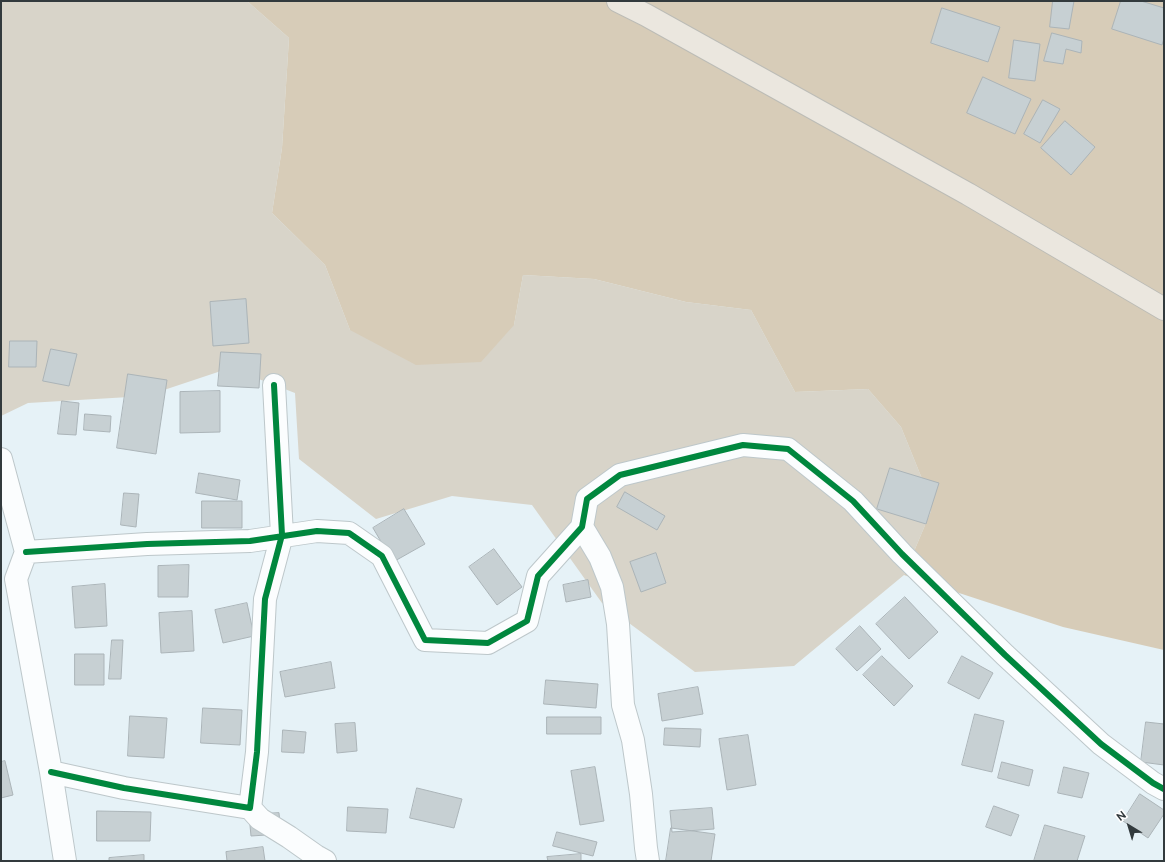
<!DOCTYPE html>
<style>
body{margin:0}
#map{position:relative;width:1165px;height:862px;overflow:hidden;background:#e6f2f7;font-family:Raleway,sans-serif}
canvas{display:block}
.frame{position:absolute;inset:0;border:2px solid #323a3d;pointer-events:none}
.north{position:absolute;left:1109px;top:806px;width:40px;height:40px;-webkit-text-stroke:3px #fff;paint-order:stroke;rotate:322deg;font-size:11px;font-weight:700;line-height:16px;text-align:center;color:#323a3d}
.north::after{content:'';display:block;margin:auto;width:14px;height:18px;background:#323a3d;clip-path:polygon(50% 0,100% 100%,50% 72%,0 100%)}
</style>
<div id="map">
<canvas width="1165" height="862"></canvas>
<div class="frame"></div>
<div class="north">N</div>
</div>
<script>
const c = document.querySelector('canvas').getContext('2d');
c.lineJoin = 'round';
function fillPath(path, color) { c.fillStyle = color; c.fill(path, 'evenodd'); }
function strokePath(path, color, width, dash) { c.strokeStyle = color; c.lineWidth = width; c.lineCap = dash ? 'butt' : 'round'; c.setLineDash(dash || []); c.stroke(path); }
fillPath(new Path2D(`
 M1,1h246l42,37 -7,110 -10,65 53,52 25,65 164,-5 9,-50 71,4 92,23 65,8 44,82 73,-3 33,38 26,64 4,20 -27,64 -110,91 -99,6 -93,-69 -70,-98 -80,-9 -76,23 -77,-60 -4,-66 -65,-25 -84,28 -118,7 -27,13z`), '#d8d4c9');
fillPath(new Path2D(`
 M247,1h917v649l-101,-23 -159,-52 27,-64 -4,-20 -26,-64 -33,-38 -73,3 -44,-82 -65,-8 -92,-23 -71,-4 -9,50 -33,37 -65,3 -66,-35 -25,-65 -53,-52 10,-65 7,-110z`), '#d7ccb8');
const building = new Path2D(`
 M1053,1h21l-5,28 -19,-2z
 M1121,1h20l23,7v30l-2,7 -50,-16z
 M942,8l58,19 -12,35 -57,-19z
 M1052,33l30,8 -1,12 -15,-4 -3,15 -19,-3z
 M1014,40l26,4 -5,37 -26,-3z
 M983,77l48,22 -16,35 -48,-21z
 M1043,100l17,9 -20,34 -16,-9z
 M1065,121l30,26 -24,28 -30,-27z
 M246,299l3,44 -36,3 -3,-44z
 M10,341h27l-1,26h-27z
 M51,349l26,5 -8,32 -26,-5z
 M221,352l40,2 -2,34 -41,-2z
 M128,374l39,6 -11,74 -39,-6z
 M220,391v41l-40,1v-41z
 M62,401l17,2 -3,32 -18,-1z
 M85,414l26,2 -1,16 -26,-2z
 M890,468l49,15 -13,41 -49,-15z
 M199,473l41,7 -3,20 -41,-7z
 M625,492l40,24 -8,14 -40,-23z
 M124,493l15,1 -3,33 -15,-2z
 M202,501h40v27h-40z
 M404,509l21,35 -32,18 -20,-34z
 M494,549l28,38 -25,18 -28,-38z
 M656,553l10,30 -25,9 -11,-30z
 M189,565l-1,32h-30v-31z
 M588,580l3,17 -25,5 -3,-17z
 M105,584l2,42 -32,2 -3,-41z
 M905,597l33,35 -29,27 -33,-35z
 M247,603l7,33 -31,7 -8,-33z
 M192,611l2,40 -33,2 -2,-40z
 M860,626l21,23 -24,22 -21,-22z
 M112,640h11l-2,39h-12z
 M75,654h29v31h-29z
 M882,656l31,30 -19,20 -31,-31z
 M962,656l31,17 -14,26 -31,-16z
 M331,662l4,26 -50,9 -5,-25z
 M546,680l52,4 -2,24 -52,-4z
 M698,687l5,27 -41,7 -4,-27z
 M203,708l39,2 -2,35 -39,-2z
 M975,714l29,7 -12,51 -30,-7z
 M130,716l37,2 -3,40 -36,-2z
 M547,717h54v17h-54z
 M1146,722l18,2v41l-23,-3z
 M355,723l2,28 -20,2 -2,-29z
 M665,728l36,1 -1,18 -36,-2z
 M283,730l23,2 -2,21 -22,-1z
 M748,735l8,50 -29,5 -8,-51z
 M5,761l8,34 -12,3v-36z
 M1002,762l31,8 -4,16 -31,-8z
 M595,767l9,54 -24,4 -9,-54z
 M1064,767l25,6 -7,25 -24,-5z
 M417,788l45,11 -8,29 -44,-10z
 M1140,794l24,16v4l-16,24 -25,-17z
 M994,806l25,9 -8,21 -25,-9z
 M348,807l40,2 -2,24 -39,-2z
 M712,808l2,21 -42,3 -2,-21z
 M97,811l54,1 -1,29h-53z
 M279,813l2,21 -30,2 -2,-21z
 M1045,825l40,11 -8,25h-43z
 M671,828l44,6 -4,27h-45z
 M557,832l40,10 -4,14 -40,-10z
 M263,847l2,14h-38l-1,-9z
 M581,854v7h-33l-1,-4z
 M144,855v6h-35v-3z`);
fillPath(building, '#c7d0d3');
strokePath(building, '#abb4b8', 1);
const minor = new Path2D(`
 M1,459l25,93 -10,27 35,193 14,89
 M582,527l18,30 12,30 6,37 5,81 10,35 8,54 5,54 2,13
 M26,552l121,-8 103,-3 67,-10 32,2 33,23 43,84 63,3 39,-22 11,-45 44,-49 5,-28 33,-24 123,-30 45,4 65,52 49,53 103,101 96,89 52,39 11,6
 M51,772l73,16 126,20 7,-56 8,-153 17,-64 -8,-150
 M250,808l10,11 29,18 27,19 9,5`);
const highway = new Path2D(`
 M618,1l28,14 322,179 196,115`);
strokePath(minor, '#bdc7ca', 24);
strokePath(highway, '#bcbcb6', 24);
strokePath(minor, '#fbfdfe', 22);
strokePath(highway, '#ebe7df', 22);
strokePath(new Path2D(`
 M26,552l121,-8 103,-3 67,-10 32,2 33,23 43,84 63,3 39,-22 11,-45 44,-49 5,-28 33,-24 123,-30 45,4 65,52 49,53 103,101 96,89 52,39 11,6
 M51,772l73,16 126,20 7,-56 8,-153 17,-64 -8,-150`), '#00873e', 6);
</script>
